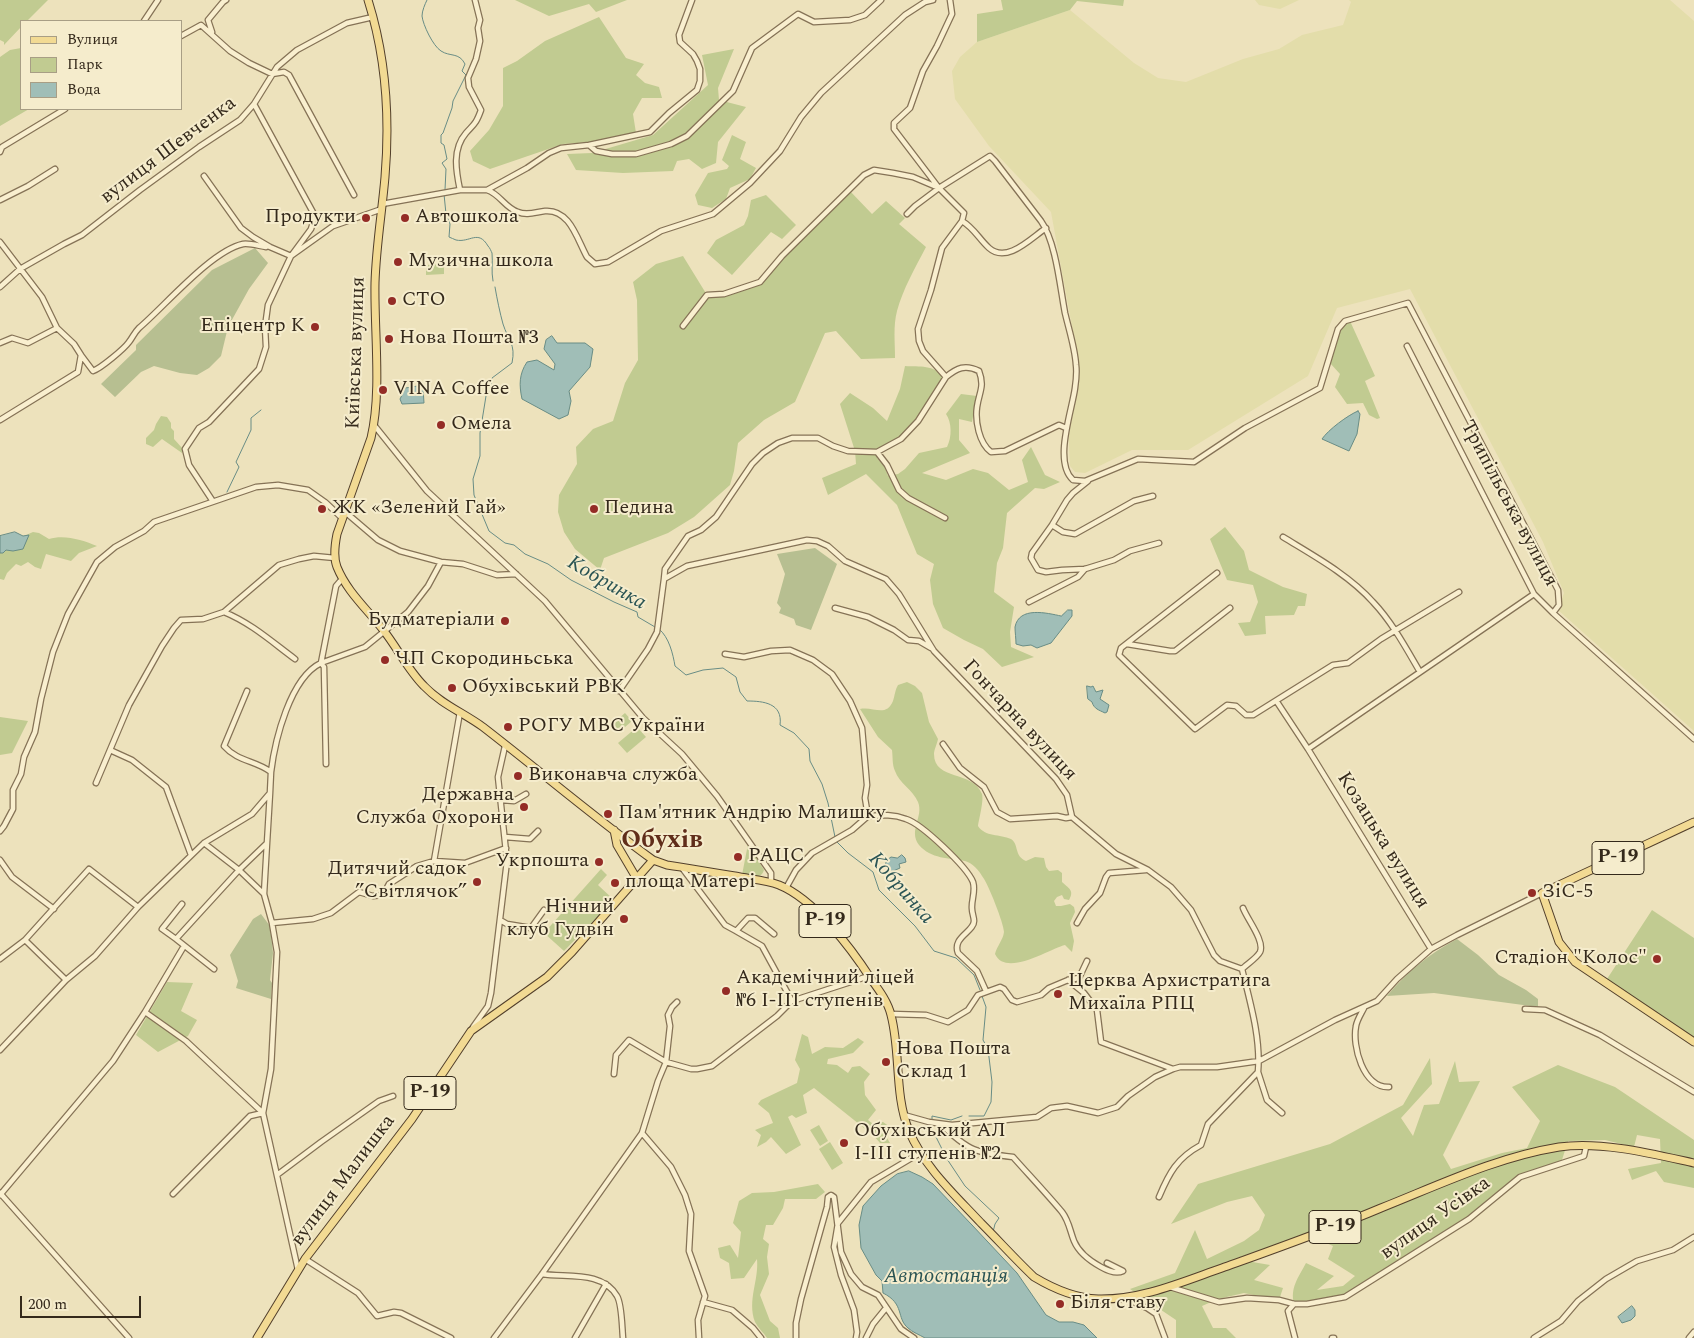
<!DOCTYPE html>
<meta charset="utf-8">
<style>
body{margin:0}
#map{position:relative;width:1694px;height:1338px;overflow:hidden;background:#ede2bc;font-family:Spectral,serif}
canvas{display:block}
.legend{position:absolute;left:20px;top:20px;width:162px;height:90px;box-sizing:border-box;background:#f5eccc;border:1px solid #a89e85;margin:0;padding:6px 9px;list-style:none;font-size:15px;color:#34291b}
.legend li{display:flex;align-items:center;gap:10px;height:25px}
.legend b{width:25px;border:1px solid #a89e85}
.scale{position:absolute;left:20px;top:1296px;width:121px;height:22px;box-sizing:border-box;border:2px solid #34291b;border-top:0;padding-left:6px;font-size:15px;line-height:18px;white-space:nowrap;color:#34291b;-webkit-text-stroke:4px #f5eccc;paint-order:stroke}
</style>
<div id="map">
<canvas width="1694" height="1338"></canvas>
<ul class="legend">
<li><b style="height:6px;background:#f2da93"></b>Вулиця</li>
<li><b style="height:14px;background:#c1cb91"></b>Парк</li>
<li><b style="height:14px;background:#a0beb7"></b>Вода</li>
</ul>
<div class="scale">200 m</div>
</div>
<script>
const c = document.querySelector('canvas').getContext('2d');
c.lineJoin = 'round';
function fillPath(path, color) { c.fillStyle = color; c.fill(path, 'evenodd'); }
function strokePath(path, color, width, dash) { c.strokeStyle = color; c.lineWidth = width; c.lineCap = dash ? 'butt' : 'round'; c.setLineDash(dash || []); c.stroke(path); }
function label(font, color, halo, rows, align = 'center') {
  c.font = font + ' Spectral,serif'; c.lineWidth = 4; c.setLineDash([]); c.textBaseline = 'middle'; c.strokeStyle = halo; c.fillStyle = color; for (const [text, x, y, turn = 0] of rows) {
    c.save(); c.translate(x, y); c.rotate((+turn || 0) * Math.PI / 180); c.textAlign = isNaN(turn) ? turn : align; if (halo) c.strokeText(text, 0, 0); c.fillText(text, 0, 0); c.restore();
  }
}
fillPath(new Path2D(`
 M1255,0h44l-19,9 -21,-4z
 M1349,0h321l24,21v710l-136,-121 6,-17 -21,-51 -133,-253 -73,19 -29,68 -120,74h-56l-47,23 -10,-1 -5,-6 -2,-41 10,-37 1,-23 -28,-153 -62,-66 -34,-47 -3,-28 8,-14 17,-15 93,-32 64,53 24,15 28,4 57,-23 36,-10 23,-14 41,-10 8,-23z`), '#e3ddaa');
fillPath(new Path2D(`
 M0,0h48l-21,21h-6v6l-17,18v-3l-4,-2z
 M515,0h112l-31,12 -7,-8 -40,12z
 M1001,0h123l-1,6 -46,-5 -7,9 -93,32v-28l26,-4z
 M599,17l27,41 18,6 -8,11 9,8 14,4 3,11h-20l-9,16 3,19 -44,9 -29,2 -73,25 -17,-8 -3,-10 19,-21 14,-24v-38l14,-7 28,-20z
 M21,48v61h8l-29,17v-69l10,-7z
 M734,49l-16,39 1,12 27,7 -28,35 -2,21 -14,6 -13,-10 -12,2 -4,10 -50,2 -47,-3 -9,-16 25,-1 61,-18 55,-50 -6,-30z
 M732,135l14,7 -6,17 16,9 -6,11 -20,9 -4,11 -14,9 -14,-3 -3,-10 13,-22 19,-4 2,-3 -7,-6z
 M849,190l23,24 14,-13 19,17 -6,6 27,23c-11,21 -23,42 -29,64 -4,15 -2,31 -2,47l-34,1 -25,-28 -11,2 -30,69 -31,18 -26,23 -4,28 -4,14 -36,32 -26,16 -64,25 -4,12 -25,-21 -11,-17 -6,-20 1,-17 18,-31 -1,-17 17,-18 20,-8 12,-38 13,-23 -1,-60 -4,-18 23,-18 27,-8 24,39 17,-1 36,-12z
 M766,195l30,30 -14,14 -11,-7 -39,43 -25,-22 9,-13 28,-15 4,-9 3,-16z
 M444,264v10l-18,1v-10z
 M1350,321l25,55 -10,5 15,37 -3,1 -8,-4 -6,-12 -16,1 -12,-17 5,-13 -10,-11c3,-12 5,-38 20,-42z
 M905,366c14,1 30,-2 38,12l-27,42 -21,23 -18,9v6l8,9 3,9 10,-2 7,-5 14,-16 28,-6c5,-10 5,-24 -1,-33l15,-20 16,2 -5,26 -13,-3v21l11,13 -48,20 24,7 27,-11 15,4 21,17 19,-8 -6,-22 9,-13 14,28 15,7 -16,7 -9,-1 -28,25 -4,35 -6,15 -3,29 20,15 -4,25 1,15 23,10 -32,10 -19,-18 -19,-9 -21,-12 -10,-24 -3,-24 4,-16 -17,-10 -20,-49 -31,-31 -38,21 -6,-17 34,-14 -1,-13 -15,-47 10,-11 23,15 14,13 13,-32z
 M161,416l6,1 4,6v5l3,3v8l9,10 -1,4 -20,-14 -9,8 -7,-3v-6l8,-8 2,-6z
 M1225,527l19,24 5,19 34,17 24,7 -2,12h-7l-4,9 -29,1 1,18 -21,2 -7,-13 12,-1 8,-20 -5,-17 -26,-5 -17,-41z
 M33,532l6,1 10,6c15,-5 34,1 48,7l-18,7 -8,8 -25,-7 -5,15 -6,-2 -7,-5 -7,4 -5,-2 -9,9 -3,7 -4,-1v-44l7,6 10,-2z
 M907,682l8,4 7,7 7,29 9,17c-1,5 -4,11 -4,15 0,27 39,16 48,40 2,6 -3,25 -4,32 7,11 22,8 33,13 8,5 3,17 15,22l9,-4 9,1 2,9 3,4 9,-1 4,3v9c6,6 13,8 7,18l-5,-1 -2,-4 -5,2 -3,4 2,5h5l9,-2 4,3 1,5 -5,11 4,18 -2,11 -7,-7c-14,3 -59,33 -70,9 2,-8 8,-14 9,-22 0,-8 -16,-49 -22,-56 -3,-6 -10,-13 -17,-15 -16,-3 -34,-2 -46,-16 -11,-15 5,-28 -1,-43 -5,-12 -19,-19 -23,-31 -3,-7 -2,-13 -3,-21l-14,-13 -18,-28c13,-3 26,9 33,-8 2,-6 2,-11 5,-16z
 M625,713l7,8 -14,12 -7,-8z
 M0,717l28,4 -16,32 -12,2z
 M637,727l9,10 -19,16 -9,-10z
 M748,844l16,26c-3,10 -13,6 -22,5z
 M601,869l6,6 -9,10 16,15 -50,51 -20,-18z
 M1652,910l42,28v100l-87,-59z
 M167,982l26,1 -12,28 16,9 -9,16 -30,16 -22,-17z
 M802,1034l6,3 4,17 13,-7 18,1 15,-10 6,4 -11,11 -25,6 -1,5 10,1 11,8 4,-6 8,-1 10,8 -6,8 1,13 11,15 -8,10 5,4 10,-2 7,5 -6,6 6,10h-10l-6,-7 -60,-48 -11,7 4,18 -11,5 -4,-3 -4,2 13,28 -15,9 -15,-17 -5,5 -9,5 4,-12 -6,-5 18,-7 -4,-10 -11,-9 3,-4 36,-17 3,-14 -5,-9z
 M1430,1058l2,26 -31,34 12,18 11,-31 15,-1 16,-43 4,21 21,-1 -37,74 8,14 51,-16 25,-5 13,-27 -28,-34 46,-22 57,22 79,53v48l-30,-6 -8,-11 -24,9 -4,-11 33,-6 -1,-24 -23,-4 -3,12 -29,-7 -37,1 -7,22 -41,14 -51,42 -124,78 -51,7c-4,-16 4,-26 12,-41l28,13 -17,14 26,-4 12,-10 -27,-17 5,-13 -27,-12 -71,25 35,6 -16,15 29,8 -4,12 -35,-7 -26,6 -16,7 11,22h13l10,10h-60v-18l-46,-31 45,-16 20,-43 12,29 37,-18 15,-11 6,-15 -13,-19 -25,6 -56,22 27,-40 132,-40 73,-39z
 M819,1125l9,16 -8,5 -10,-16z
 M830,1142l13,21 -11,7 -13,-21z
 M818,1184l7,8 -9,7h-31l-2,9 -10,17h-7l-3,14 6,5 -2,13 2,17 -9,21 10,26 8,7 2,10h-13c-3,-5 -9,-10 -12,-16 -8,-22 4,-41 2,-63l-13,19 -13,1 -2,-16 -9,-5 -2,-10 12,-3 8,13 3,-26 -8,-9 6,-22 13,-8 22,-1z`), '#c1cb91');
fillPath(new Path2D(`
 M255,248l13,15 -19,26 -21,38 -7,29 -12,12 -12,7 -17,-2 -26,-7 -13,6 -26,25 -14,-13 35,-34v-5l76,-75z
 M815,548l22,16 -26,66 -15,-5 -2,-6 -15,-6 2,-5 -4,-5 8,-29 -8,-20z
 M261,914l9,12 3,27 -3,27 2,3 -1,16 -35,-11 2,-7 -8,-26 23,-36z
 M1457,939l21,16 21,20 27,15 12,9v8l-104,-14 -47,3c20,-24 42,-42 70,-57z`), '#b7bf91');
const water = new Path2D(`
 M552,336l5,7h28l8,6 -3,18 -21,24 2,10 -3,14 -9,4 -37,-20c-3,-14 -3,-25 5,-37l10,-2 17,10 1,-6 -11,-15 2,-9z
 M419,386l4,2 1,15 -22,1 -2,-5 2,-4v-6z
 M1358,411l2,3 -3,20 -8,17 -27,-12c6,-9 26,-24 36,-28z
 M15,532l8,4 6,-1 -6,14 -10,2 -7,-1 -3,3h-3v-17z
 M1068,610h4v6l-21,27 -14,5 -6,-3 -8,1 -7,-2c0,-5 -1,-12 -1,-17 4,-21 32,-14 46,-11z
 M1087,686l4,1 2,-1 3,6 7,-2 -3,9 9,6 -2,7 -2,1c-6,-3 -11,-4 -13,-11l-4,-3z
 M902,855l3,3 1,4 -7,2 1,4 -9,4 -6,-7 2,-5 4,-3 6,1z
 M909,1171l13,6 11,7 39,41 45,48 29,42 13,7h14l11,3 13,13h-172c-5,-3 -13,-6 -17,-10 -12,-10 -3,-24 -25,-35l-1,-12 -6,-6 -15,-27 -2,-23 4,-19 18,-20 16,-12z
 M1632,1306l3,4v6l-4,4 -9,3 -4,-6z`);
fillPath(water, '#a0beb7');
strokePath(water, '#688c85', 1);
strokePath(new Path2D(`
 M427,0c-2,4 -5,11 -5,16 1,9 11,30 19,35 9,6 18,1 24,13l-3,7 4,4 -13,26 -1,7 -9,25 -2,2v8l3,2 3,14 -5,4 4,6 -1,21
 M444,194l2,20 4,10 -1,13c2,1 5,2 7,3 14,3 22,-11 32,6 2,2 3,5 4,7 1,10 -1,18 1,28
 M495,287c2,12 5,26 8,37 5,16 13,20 9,39l-20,15 -2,12 -4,6 -6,37v23l-7,23 1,16 15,36 16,12 9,2 11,9 23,10 23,16 43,22 23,10 1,5 17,10
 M227,492l12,-25 -3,-5 15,-32v-12l10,-8
 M659,629c10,8 14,25 16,37l11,9 17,-5 20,-2 13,9 4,15 7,9c16,0 36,2 33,24l14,8 15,16 1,12 12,23 6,19 7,34
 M836,841l12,12 25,19 6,18 36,36 19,25 22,7 18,17 6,15
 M969,1116h15l7,-14 1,-20 -4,-33 -5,-9 3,-33 -4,-11
 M932,1120v-4l19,4 11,-4
 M931,1124v3l16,32 18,27 34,32 -4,6 -2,8`), '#688c85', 1);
const street = new Path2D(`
 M144,21l14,-21
 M212,32l-4,-12 15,-18 3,-2
 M181,36l20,-11 29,26 19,12 23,11 12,-2 5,3 65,120
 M589,145l61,-13 19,-19 28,-23 3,-9v-12l-3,-8 -4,-7 -13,-12 -1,-7 13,-35
 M0,152l2,-5 63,-38
 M204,176l37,52 12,9 17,10 21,9 20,-27 4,-13 -61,-112
 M460,190c-4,-19 -8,-41 6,-57 8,-9 10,-9 15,-23l-12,-23 -1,-9 8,-19 4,-18 -2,-13 2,-8 -5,-20
 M487,190c13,4 18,18 31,22 9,4 18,0 27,-1 25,-2 32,28 42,46l8,7 13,-2 53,-31 52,-17 37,-31 30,-32 21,-34 20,-24 84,-78 20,-13 8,-2
 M0,200l28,-14 27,-17
 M382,204l78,-14h27l40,-22 22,-15 12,-5 28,-3 7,6 16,3h24l35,-10 16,-8 46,-45 19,-43 46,-34 16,8 36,-2 15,-5 16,-15
 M907,214l8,-8 24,-18
 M962,221c12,7 17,18 27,27 18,16 42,-10 57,-20
 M0,242l42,55 15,31 -29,15 -16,-5 -12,5
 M0,287l20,-18 44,-25 18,-9 58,-45 59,-43 41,-27 14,-16 23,-37 20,-17 50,-27 26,-6
 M683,326l24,-31 17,-1 36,-12 22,-26 82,-81 10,-5 19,3 20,4 26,11 51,-32 5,5 46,60c15,21 19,66 24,92 4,17 10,35 11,52 1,7 0,16 -1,23 -3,23 -22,74 -2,92l12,1 53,-22 56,3 51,-34 75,-40 18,-59 7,-8 63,-18 150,287 1,15 -6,8
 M1407,346l127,248 19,19 141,126
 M81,355l12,16c8,-3 31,-22 36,-29 4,-5 5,-9 10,-14 26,-22 72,-77 104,-84 7,-1 16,2 23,3
 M946,377c11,-9 19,-13 33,-6 6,16 0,21 -2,36 -2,14 2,36 14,45l14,-1 54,-26 7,3
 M0,420l78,-48 3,-17 -7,-11 -17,-16
 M374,425l53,66 118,110 98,117 39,36 35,42 54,77v9
 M877,452l10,13 12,25 9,8 37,20
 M1088,481l-15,12 -6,7 -15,25 -20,28 -1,5 7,12 8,2 16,-2 23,-1 29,-9 16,-9 29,-8
 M212,500l-23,-35 -4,-16 14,-21 10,-6 50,-53 7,-22 -1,-20 3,-22 23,-49 42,-30 49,-17
 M344,511l34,29 22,11 41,11 22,2 34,11 19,-1
 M1052,525l11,7 12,2 59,-33 19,-5
 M1283,537c31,19 66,38 90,65 19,20 33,46 47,70
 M1217,573l-96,75 -2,7 76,74 32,-24 9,1 10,9h7l80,-50 15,-2 33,-24 78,-47
 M664,579l1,-10 23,-33 13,-6 15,-13 36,-53 11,-11 15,-10 14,-5h26l15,8 15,5 29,1 24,-13 17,-18 28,-44 -23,-26 -4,-10 -1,-12 13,-39 11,-42 20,-27 2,-8 -25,-25 -45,-59v-6l16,-15 13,-37 14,-25 15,-32 -2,-14
 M1029,602l49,-25 7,-8
 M835,608l33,9 26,13 14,10 11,1 12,7
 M224,612c27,11 48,30 71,47
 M1127,644l43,7h5l55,-43
 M725,654l19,3 27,-6 19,-1 23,10 19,14 18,27 12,27 5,57 -2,13 3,18 -16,14 -40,23 -16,17 -10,18
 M619,691l29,-42 9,-17 7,-53 23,-13 120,-26 10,1 11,5 17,15 41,18 13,15 35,57 122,128 11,16 5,22 44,37 32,16 23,17 20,23 23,45 6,6 22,8c8,33 19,69 16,103
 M1277,702l31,47 123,200
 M943,744l17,24 24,19 13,25 13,7 47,-3 9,2 6,-1
 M1308,749l226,-155
 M110,750l22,10 34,27 25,68
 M326,764l-2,-97 -3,-4 44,-16 43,-35 20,-26 13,-24
 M271,772c4,-32 19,-94 50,-109l15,-77 6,-7
 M96,783l33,-78 33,-59 12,-18 7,-8 22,-1 21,-7 55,-47 20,-6 15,-3 21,2
 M501,800l13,1 12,-7
 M868,816c14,-1 25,-2 38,3 16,5 61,48 67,63 3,10 -2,18 -1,27 0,4 2,8 2,12 0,11 -22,16 -16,32l19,18 9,20
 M0,831l4,-5 9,-17v-19l8,-16 3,-17 11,-25 6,-33 12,-47 15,-38 29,-52 18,-15 29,-16 10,-9 102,-35 22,-2 30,5 17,12 17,16
 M505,837l25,2 8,-8
 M204,843l48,-29 18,-21 1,-21c-16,-12 -33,-10 -47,-26l23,-55
 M267,843l-3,51 8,29 5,29 -6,117 -8,44 35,157
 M0,860l12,17 42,32
 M434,861l26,-149
 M682,868l43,57 11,6
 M500,920l7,4 24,4 13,-18
 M272,923l41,-4 18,-6 28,-21 14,4 10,-1 6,-11 28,-18 17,-5 31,2 41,-15
 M1077,923l8,-14 15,-16 6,-16 3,-4 37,-3
 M774,934l-19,-16h-7l-12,13 26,15 30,55
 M176,939l-14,-10 20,-25
 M25,940l41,40
 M0,959l25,-19 64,-71 49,38
 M214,969l-38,-30 63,-69 25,24
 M1242,969c5,-5 15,-11 18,-17 5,-11 -13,-33 -17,-44
 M1068,980l16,13 13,17 4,32 72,27
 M1364,1008c-3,6 -7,12 -8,18 -4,20 7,62 33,61
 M1525,1009l20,1 55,25 94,57
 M145,1012l39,-66
 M891,1014l35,1 22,7 20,-12 10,-15 22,-8 4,2 8,11 5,2 24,-7 8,-7 19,-8 11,-2 8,-17
 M473,1027l15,-21 3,-13 16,-132 -9,-84 7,-31
 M0,1050l66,-70 29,-24 43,-49 66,-64 35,27 28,-27 3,-50
 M614,1074l2,-19 13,-15 37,22 4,-36 -2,-11 4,-8 5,-5
 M904,1115l25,7 23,3 85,-8 14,-9 16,-2 31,7 19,-6 11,-11 27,-19 18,-8 7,-2h37l42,-6 76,-41 42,-19 20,-22 34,-30 26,-14 85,-42
 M942,1125c26,26 35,28 71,32 16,18 33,36 49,55 7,9 8,19 12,29 5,12 16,20 27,26 7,4 16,7 22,4l-16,-8
 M642,1133l29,34 14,28 6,19 -2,37 16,45 -7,24 1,18
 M277,1175l44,-33 58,-41 14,-5
 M0,1193l129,145
 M173,1194l77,-78 13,-3
 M0,1195l113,-134 32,-49 41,29 77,72
 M1159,1197c10,-24 18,-39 42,-52l7,-21 50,-52 9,28 15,13
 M305,1259l53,34 19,23 17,-4 7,1 50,25
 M542,1274c24,4 60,-4 75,22 5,8 5,32 6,42
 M1170,1287l49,15 28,-4 32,2 15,4h13l38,-7 124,-78 51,-42 64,-21 2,-9
 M1124,1298l23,10 9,6 9,24
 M703,1302l29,8 21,18 8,10
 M1294,1304l-6,7 7,27
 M494,1338l48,-64 100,-141 16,-52 8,-19 25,7h6l15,-3 65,-50 15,-15 77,-25
 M575,1338l31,-54
 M796,1338v-15l5,-24 26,-92 1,-10 3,-2 3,2 7,55 10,22 11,13 16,8 23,34 13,9
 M856,1338l1,-6 -3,-22 -13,-35 -7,-28 4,-24 33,-41 49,-29
 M866,1338l7,-14 13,-16
 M1332,1338h2
 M1534,1338l27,-17 17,-20 28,-22 31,-18 36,-11 21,-13
 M1689,1338l5,-6`);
const primary = new Path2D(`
 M368,0c18,57 22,117 17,177 -3,35 -9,70 -10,106 -1,48 7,109 -4,155l-34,96c-2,10 -4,23 0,33 10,25 31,43 47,64 14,18 24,39 40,55 17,18 40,27 59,41 57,44 112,91 170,133l14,5c23,3 45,8 68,11 14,3 30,4 44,9 35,14 72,63 92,94 8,11 17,23 20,36 10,38 3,79 18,116 16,37 45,63 72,92 18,18 35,37 53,54 20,12 40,21 64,22 43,1 84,-17 124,-31 53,-19 107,-38 159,-60 58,-23 116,-51 178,-61 43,-6 94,7 135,16
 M1694,822l-152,71 17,49 16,20 119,80
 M614,830l3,15 20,34
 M257,1338l48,-79 107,-140 59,-88 76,-54 25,-25 81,-92`);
strokePath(street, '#857256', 7);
strokePath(primary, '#523f2b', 9);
strokePath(street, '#f9efcf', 4.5);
strokePath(primary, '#f2da93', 7);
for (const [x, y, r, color] of [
 [366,218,5,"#942c26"],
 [405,218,5,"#942c26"],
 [398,262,5,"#942c26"],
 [392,301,5,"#942c26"],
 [315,327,5,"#942c26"],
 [389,339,5,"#942c26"],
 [383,390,5,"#942c26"],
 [441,425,5,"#942c26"],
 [322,509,5,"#942c26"],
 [594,509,5,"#942c26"],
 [505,621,5,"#942c26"],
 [385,660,5,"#942c26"],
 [452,688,5,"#942c26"],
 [508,727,5,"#942c26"],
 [518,776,5,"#942c26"],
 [524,807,5,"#942c26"],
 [608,814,5,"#942c26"],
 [738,857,5,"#942c26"],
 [599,862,5,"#942c26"],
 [477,882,5,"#942c26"],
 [615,883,5,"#942c26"],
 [1532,893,5,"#942c26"],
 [624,919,5,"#942c26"],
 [1657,959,5,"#942c26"],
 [726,991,5,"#942c26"],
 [1058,994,5,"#942c26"],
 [886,1062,5,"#942c26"],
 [844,1143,5,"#942c26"],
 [1060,1304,5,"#942c26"]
]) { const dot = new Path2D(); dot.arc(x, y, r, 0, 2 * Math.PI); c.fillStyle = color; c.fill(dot); strokePath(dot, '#f5eccc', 2); }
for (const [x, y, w] of [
 [1618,858,52],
 [825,921,52],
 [430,1093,52],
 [1335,1227,52]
]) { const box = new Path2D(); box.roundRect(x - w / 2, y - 16.5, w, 33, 4); c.fillStyle = '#f5eccc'; c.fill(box); strokePath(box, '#34291b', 1); }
label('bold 19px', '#34291b', null, [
 ["Р-19",1618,858],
 ["Р-19",825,921],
 ["Р-19",430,1093],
 ["Р-19",1335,1227]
]);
label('20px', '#34291b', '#f5eccc', [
 ["вулиця Шевченка",169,151,-37],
 ["Київська вулиця",357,353,-88],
 ["Трипільська вулиця",1508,504,62],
 ["Гончарна вулиця",1019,721,47],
 ["Козацька вулиця",1382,841,58],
 ["вулиця Малишка",344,1181,-53],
 ["вулиця Усівка",1436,1219,-35]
]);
label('20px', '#34291b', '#f5eccc', [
 ["Продукти",356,218,"right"],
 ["Автошкола",415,218],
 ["Музична школа",408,262],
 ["СТО",402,301],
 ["Епіцентр К",305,327,"right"],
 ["Нова Пошта №3",399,339],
 ["VINA Coffee",393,390],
 ["Омела",451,425],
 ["ЖК «Зелений Гай»",332,509],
 ["Педина",604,509],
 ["Будматеріали",495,621,"right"],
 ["ЧП Скородиньська",395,660],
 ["Обухівський РВК",462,688],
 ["РОГУ МВС України",518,727],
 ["Виконавча служба",528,776],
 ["Державна",514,796,"right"],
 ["Служба Охорони",514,819,"right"],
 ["Пам'ятник Андрію Малишку",618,814],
 ["РАЦС",748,857],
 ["Укрпошта",589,862,"right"],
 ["Дитячий садок",467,870,"right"],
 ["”Світлячок”",467,893,"right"],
 ["площа Матері",625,883],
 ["ЗіС-5",1542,893],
 ["Нічний",614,908,"right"],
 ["клуб Гудвін",614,931,"right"],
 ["Стадіон \"Колос\"",1647,959,"right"],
 ["Академічний ліцей",736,979],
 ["№6 І-ІІІ ступенів",736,1002],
 ["Церква Архистратига",1068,982],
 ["Михаїла РПЦ",1068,1005],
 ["Нова Пошта",896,1050],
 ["Склад 1",896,1073],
 ["Обухівський АЛ",854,1132],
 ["І-ІІІ ступенів №2",854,1155],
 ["Біля ставу",1070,1304]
], 'left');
label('italic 21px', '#2a5454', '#f5eccc', [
 ["Кобринка",606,584,30],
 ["Кобринка",900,889,49],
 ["Автостанція",946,1278]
]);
label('bold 25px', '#602d1a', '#f5eccc', [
 ["Обухів",662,842]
]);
</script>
